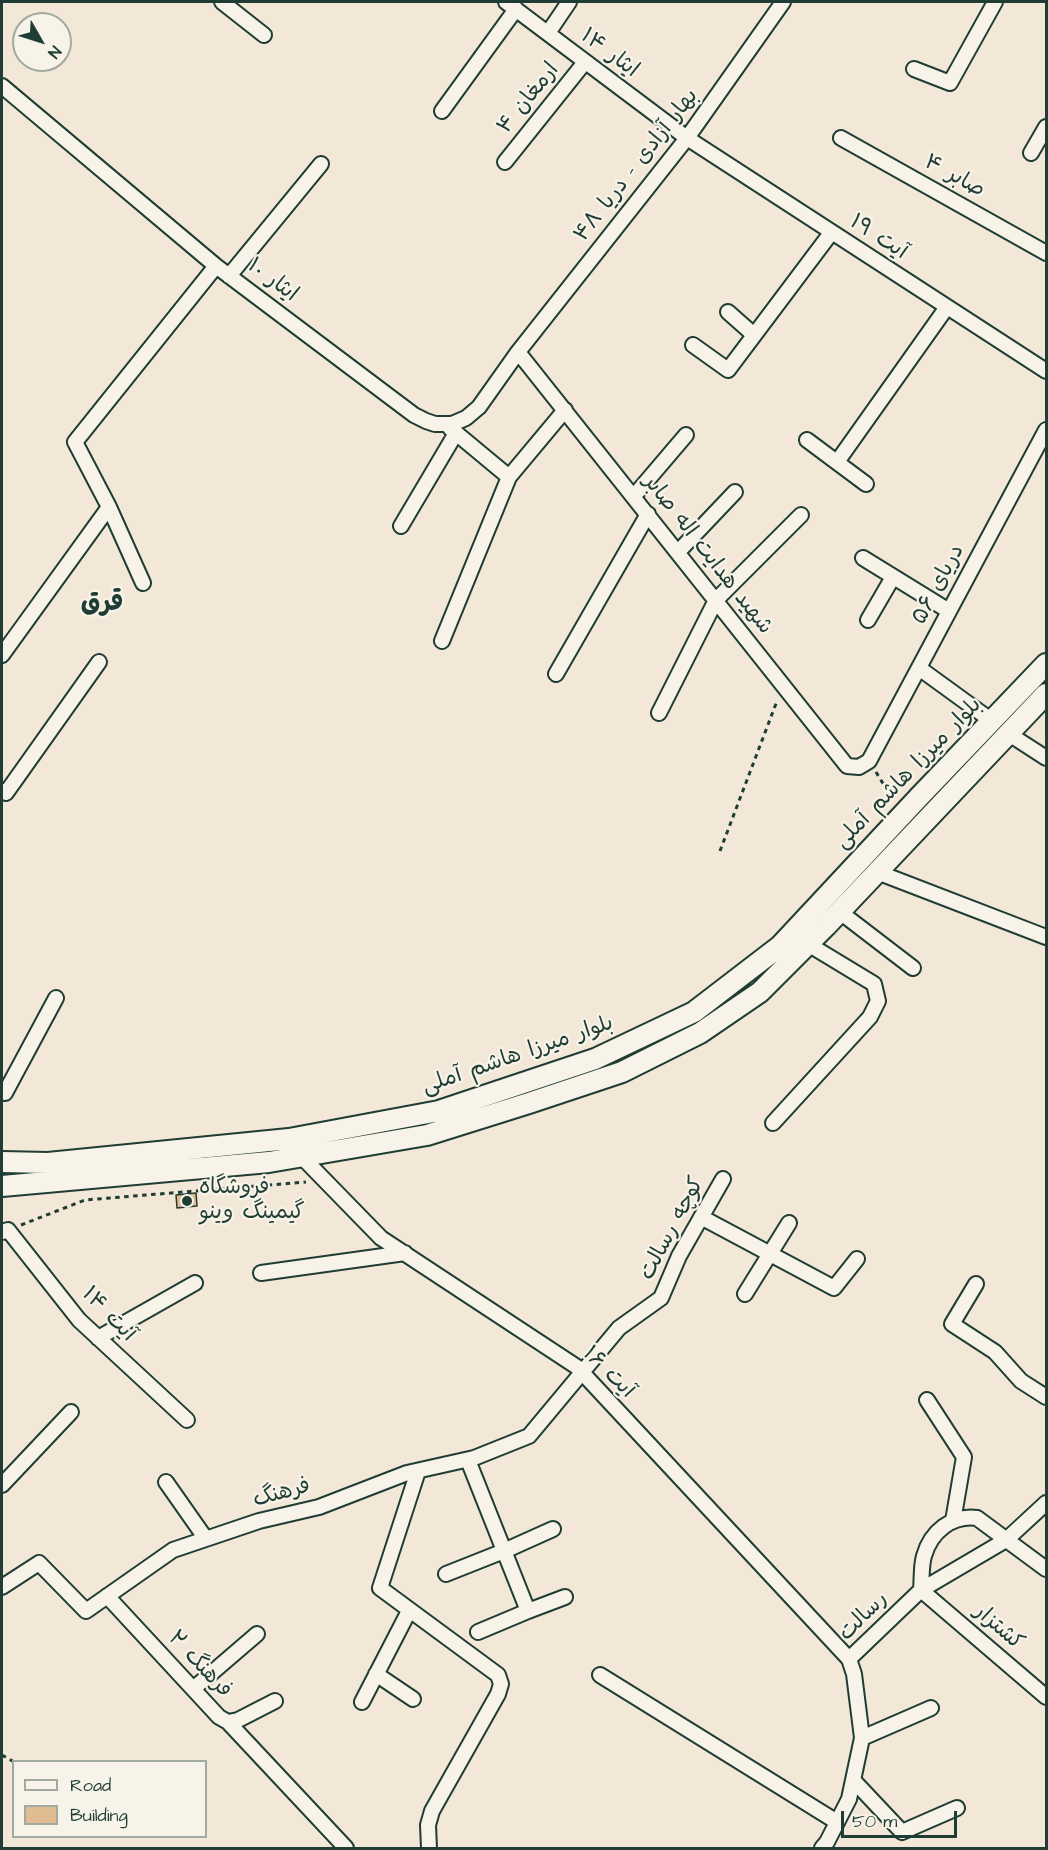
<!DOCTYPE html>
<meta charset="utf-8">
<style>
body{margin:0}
#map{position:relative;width:1048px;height:1850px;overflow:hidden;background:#f3e8d7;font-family:"Architects Daughter",sans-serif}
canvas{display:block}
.frame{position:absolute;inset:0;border:3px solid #1f3d34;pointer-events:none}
.legend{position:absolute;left:12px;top:1760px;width:195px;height:78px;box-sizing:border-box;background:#f7f3e8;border:2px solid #a1aaa0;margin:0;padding:8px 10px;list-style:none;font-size:18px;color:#1f3d34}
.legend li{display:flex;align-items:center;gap:12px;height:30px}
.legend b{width:30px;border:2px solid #a1aaa0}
.north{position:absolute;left:12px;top:12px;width:60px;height:60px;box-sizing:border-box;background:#f7f3e8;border:2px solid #a1aaa0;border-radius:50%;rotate:129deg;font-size:16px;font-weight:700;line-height:24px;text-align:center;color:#1f3d34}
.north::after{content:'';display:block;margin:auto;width:21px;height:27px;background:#1f3d34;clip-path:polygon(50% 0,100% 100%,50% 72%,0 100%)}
.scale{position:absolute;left:841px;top:1811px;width:116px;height:27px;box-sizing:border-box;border:3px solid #1f3d34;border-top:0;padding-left:8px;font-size:18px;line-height:21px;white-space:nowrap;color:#1f3d34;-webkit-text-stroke:4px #f7f3e8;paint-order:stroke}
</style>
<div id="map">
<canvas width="1048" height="1850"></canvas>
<div class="frame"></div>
<ul class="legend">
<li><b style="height:8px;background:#f7f3e8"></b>Road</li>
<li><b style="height:16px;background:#e1bc92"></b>Building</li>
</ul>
<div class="north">N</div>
<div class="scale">50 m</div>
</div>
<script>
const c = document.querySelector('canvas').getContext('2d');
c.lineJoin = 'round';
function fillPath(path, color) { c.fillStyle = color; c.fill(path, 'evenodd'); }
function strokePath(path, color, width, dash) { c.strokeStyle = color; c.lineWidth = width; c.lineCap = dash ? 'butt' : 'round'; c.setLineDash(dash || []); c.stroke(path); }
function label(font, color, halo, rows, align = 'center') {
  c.font = font + ' "Architects Daughter","Playpen Sans Arabic",sans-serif'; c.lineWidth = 4.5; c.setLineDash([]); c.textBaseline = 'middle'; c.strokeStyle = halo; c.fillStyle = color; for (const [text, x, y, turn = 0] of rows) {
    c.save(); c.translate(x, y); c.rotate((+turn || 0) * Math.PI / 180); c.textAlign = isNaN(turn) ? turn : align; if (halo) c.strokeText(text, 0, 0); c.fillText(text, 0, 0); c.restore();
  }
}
const building = new Path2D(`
 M196,1193l1,13 -20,2 -1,-13z`);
fillPath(building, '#e1bc92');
strokePath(building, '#1f3d34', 1.5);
const street = new Path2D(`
 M222,2l42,33
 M506,2l181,136 359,233
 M548,33l21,-31
 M914,69l36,14 45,-81
 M2,86l214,180 198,149 12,6 9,3h17l14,-6 13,-11 39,-55 169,-214 96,-136
 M442,111l74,-102
 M841,138l205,115
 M1031,153l15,-26
 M505,162l80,-100
 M229,276l92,-112
 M728,312l26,23
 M693,345l35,25 103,-137
 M518,352l329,414 12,1 10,-6 177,-331
 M450,428l59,49
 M807,440l59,44
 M837,462l110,-155
 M634,496l52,-61
 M109,507l34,76
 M401,526l55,-93
 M678,552l57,-60
 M863,558l86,53
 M868,620l25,-43
 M442,641l67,-164 56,-67
 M2,655l107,-148 -34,-65 141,-176
 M919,668l73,53
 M556,674l92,-160
 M659,713l57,-113 85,-85
 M1009,734l37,24
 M2,791l4,2 93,-131
 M877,872l169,65
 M840,912l73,56
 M2,1091l3,2 51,-95
 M773,1123l97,-106 8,-16 -4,-17 -66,-40
 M302,1157l79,81 196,129 272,292
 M701,1217l133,71 23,-29
 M2,1232l6,-2 71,90 108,100
 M261,1273l144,-20
 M976,1284l-24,40 43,28 26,29 25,16
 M745,1294l44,-71
 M98,1338l97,-55
 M927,1400l37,57 -11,64
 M468,1460l60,151 37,-14
 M418,1471l-38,117 118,87 3,9 -3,10 -66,117 -4,14 1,23
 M166,1482l40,57
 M2,1485l69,-73
 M1046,1503l-40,37 -85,50 125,107
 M446,1574l58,-23 49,-22
 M2,1587l37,-24 47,48 87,-61 86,-29 60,-14 88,-34 67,-15 55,-22 90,-108 42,-30 18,-42 44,-77
 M107,1596l112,121 9,5 10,-2 37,-19
 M478,1632l50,-21
 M376,1674l37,25
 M600,1675l237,147
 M193,1689l64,-55
 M362,1702l47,-91
 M228,1722l118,126
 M862,1738l69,-30
 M854,1781l48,51 55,-24
 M822,1848l5,-6 22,-43 13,-61 -8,-64 -5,-15 72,-69c1,-11 0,-24 3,-34 7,-25 28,-41 53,-38l69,51`);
const secondary = new Path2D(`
 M2,1162l46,1 241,-24 150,-28 156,-52 99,-47 86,-66 139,-149 127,-133
 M2,1186l267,-24 158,-27 102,-32 93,-31 78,-39 60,-41 66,-66 220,-232`);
strokePath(street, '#1f3d34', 18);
strokePath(secondary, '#1f3d34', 24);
strokePath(new Path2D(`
 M876,772l17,28
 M720,851l57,-150
 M21,1225l64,-25 221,-18
 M2,1755l12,7`), '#1f3d34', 3, [4.5, 4.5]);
strokePath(street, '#f7f3e8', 14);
strokePath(secondary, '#f7f3e8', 20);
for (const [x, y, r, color] of [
 [187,1201,6,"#1f3d34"]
]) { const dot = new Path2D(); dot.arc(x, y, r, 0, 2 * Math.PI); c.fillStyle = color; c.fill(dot); strokePath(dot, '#f7f3e8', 2); }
label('22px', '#1f3d34', '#f7f3e8', [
 ["ایثار ۱۴",609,54,37],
 ["ارمغان ۴",529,99,-51],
 ["بهار آزادی - دریا ۴۸",637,166,-52],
 ["صابر ۴",954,177,29],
 ["آیت ۱۹",878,238,33],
 ["ایثار ۱۰",272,281,37],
 ["شهید هدایت اله صابر",707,555,52],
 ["دریای ۵۶",939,585,-62],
 ["بلوار میرزا هاشم آملی",909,774,-46],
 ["بلوار میرزا هاشم آملی",518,1056,-19],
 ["کوچه رسالت",673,1229,-62],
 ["آيت ۱۴",108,1315,46],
 ["آیت ۱۶",608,1373,45],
 ["فرهنگ",282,1494,-15],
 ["رسالت",864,1617,-45],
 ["کشتزار",998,1628,41],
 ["فرهنگ ۲",199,1665,47]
]);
label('22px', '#1f3d34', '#f7f3e8', [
 ["فروشگاه",199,1188],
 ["گیمینگ وینو",199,1213]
], 'left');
label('bold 26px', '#1f3d34', '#f7f3e8', [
 ["قرق",102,605]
]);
</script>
